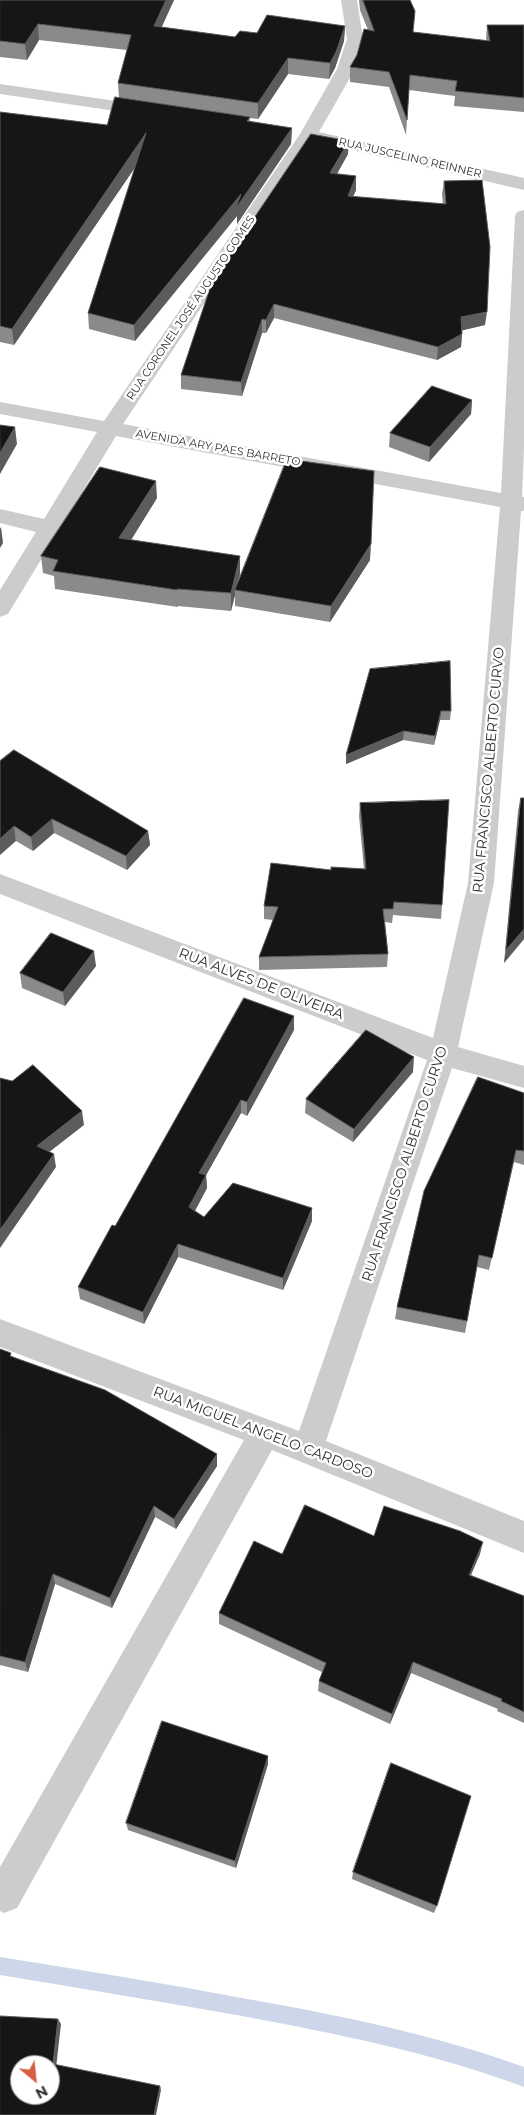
<!DOCTYPE html>
<meta charset="utf-8">
<style>
body{margin:0}
#map{position:relative;width:524px;height:2115px;overflow:hidden;background:#fff;font-family:Montserrat,sans-serif}
canvas{display:block}
.north{position:absolute;left:10px;top:2055px;width:50px;height:50px;box-sizing:border-box;background:#fff;border:1px solid #acacac;border-radius:50%;rotate:152deg;font-size:14px;font-weight:700;line-height:20px;text-align:center;color:#2f2f2f}
.north::after{content:'';display:block;margin:auto;width:18px;height:22px;background:#d65e42;clip-path:polygon(50% 0,100% 100%,50% 72%,0 100%)}
</style>
<div id="map">
<canvas width="524" height="2115"></canvas>
<div class="north">N</div>
</div>
<script>
const c = document.querySelector('canvas').getContext('2d');
c.lineJoin = 'round';
function fillPath(path, color) { c.fillStyle = color; c.fill(path, 'evenodd'); }
function strokePath(path, color, width, dash) { c.strokeStyle = color; c.lineWidth = width; c.lineCap = dash ? 'butt' : 'round'; c.setLineDash(dash || []); c.stroke(path); }
function label(font, color, halo, rows, align = 'center') {
  c.font = font + ' Montserrat,sans-serif'; c.lineWidth = 5; c.setLineDash([]); c.textBaseline = 'middle'; c.strokeStyle = halo; c.fillStyle = color; for (const [text, x, y, turn = 0] of rows) {
    c.save(); c.translate(x, y); c.rotate((+turn || 0) * Math.PI / 180); c.textAlign = isNaN(turn) ? turn : align; if (halo) c.strokeText(text, 0, 0); c.fillText(text, 0, 0); c.restore();
  }
}
fillPath(new Path2D(`
 M0,1957c81,13 162,26 242,41 96,17 191,36 282,69v20c-91,-34 -186,-53 -282,-71 -80,-14 -161,-28 -242,-41z`), '#cdd7e9');
fillPath(new Path2D(`
 M341,0h16l6,39 -8,30 -36,63 205,46v12l-211,-49 -190,283 378,69 14,-277 2,-4 7,-2v238l-2,49h2v14h-3l-27,372 -36,164 66,19v22l-72,-20 -126,373 198,80v32l-252,-103 -255,458 -13,5 -4,-2v-44l244,-427 -244,-93v-28l299,112 128,-371 -427,-166v-20l433,164 35,-155 32,-376 -384,-71 -108,178 -8,3v-27l36,-58 -36,-9v-14l44,10 53,-87 -97,-18v-12l104,19 196,-287 37,-65 10,-30z
 M0,84l150,22 6,1 3,4 -3,4 -6,1 -150,-22z`), '#ccc');
fillPath(new Path2D(`
 M0,0h174l-13,27 74,10 22,-4 88,-7 -1,15 -9,27 -6,11 -41,-5 -30,45 -8,-1v3l42,7 -1,16 -54,80v-8l-102,125 -46,-12 -1,-16 47,-146 -121,178 -14,-3v-230l107,13 12,-27 -1,-15 9,-33 -88,-10 -12,20 -27,-3z
 M359,0h51l3,32 73,9 1,-16h37v87l-70,-6 1,-10 -46,-6 -3,45 -17,-48 -39,-5v-15l7,-12 11,-25 -8,-20z
 M348,154l-11,20 19,2v14l-3,7 90,7 -1,-10 2,-13 41,144 -23,5 -1,17 -24,13 -163,-42 -8,15h-4l-20,63 -61,-7v-14z
 M472,400l-1,14 -42,48 -40,-15 1,-14z
 M157,498l-26,42 109,34 -2,8 132,-22 -40,62 -95,-16v-11l-4,16 -53,-5v1l-123,-18 -1,-13 -11,-3 -2,-17z
 M370,669l81,42 -1,9h-10l-6,25 -31,-5 -57,24z
 M0,761l148,70 2,14 -23,25 -73,-37 -21,18 -17,-10z
 M521,798l3,141 -20,24 14,-152z
 M360,803l82,102 -1,14 -48,-4 -1,8 -7,-1 3,32 -1,13 -128,3v-13l14,-37 -9,-1v-13l100,-37 -5,-53z
 M96,966l-31,40 -43,-18 -2,-15z
 M294,1016v14l-47,86 -6,-3 -35,62 1,13 -12,23 9,6 108,-9v13l-29,69 -105,-33 -34,67 -64,-25 -2,-12 37,-61z
 M413,1072l-60,70 -48,-29 1,-14z
 M524,1093v72l-10,-3 -25,108 -12,-3 -12,66 -70,-14 2,-12z
 M0,1349l12,7 205,110 -41,63 -21,-12 -43,91 -57,-24 -27,88 -28,-7z
 M374,1536l106,18 -9,21 53,21v127l-27,-12 1,-2 -87,-36 -21,51 -72,-33 1,-10 3,-9 -103,-48v-11l63,-59z
 M268,1756v8l-32,104 -108,-38 -2,-7z
 M353,1872l84,34 -3,7 -82,-34z`), '#8a8a8a');
fillPath(new Path2D(`
 M166,0h8l-19,42 -1,-16z
 M38,24l1,16 -12,20 -2,-16z
 M345,26l-1,15 -9,27 -6,11 1,-16z
 M288,58v16l-30,45v-16z
 M292,128l-1,16 -54,80v-8l-102,125 -1,-16z
 M146,133l1,17 -133,195 -2,-16z
 M349,141l-1,13 -18,32v-13z
 M356,176v14l-9,20 1,-14z
 M274,304v14l-8,15v-13z
 M487,312l-2,13 -25,6 1,-14z
 M262,319v14l-20,63 -1,-14z
 M462,334l-1,13 -24,13 1,-13z
 M472,400l-1,14 -42,48 1,-15z
 M15,427l2,17 -17,30v-21z
 M156,481l1,17 -36,58 -2,-18z
 M1,527l2,16 -3,5v-19z
 M371,544l-1,16 -40,62 1,-16z
 M240,556v18l-4,16h-1v5l-4,16v-18z
 M441,711l-1,9 -6,25 1,-9z
 M404,731l-1,9 -57,24v-9z
 M52,819l2,14 -21,18 -2,-14z
 M14,826l2,15 -16,14v-16z
 M148,831l2,14 -23,25 -1,-14z
 M524,929v10l-20,24 2,-13z
 M94,951l2,15 -31,40 -2,-14z
 M294,1016v14l-47,86v-14z
 M414,1057l-1,15 -60,70 1,-13z
 M241,1100v13l-41,73 -1,-13z
 M82,1111l2,14 -45,35 -2,-14z
 M54,1154l2,13 -56,81v-18z
 M206,1175l1,13 -17,32 -1,-13z
 M312,1208v13l-29,69v-12z
 M178,1244v13l-34,67 -1,-12z
 M217,1454v12l-41,63 -2,-10z
 M154,1506l1,11 -43,91 -2,-10z
 M483,1542l-3,12 -14,32 3,-11z
 M53,1574l2,10 -27,88 -3,-10z
 M413,1662l-2,11 -21,51 2,-10z
 M268,1756v8l-32,104 -1,-7z
 M58,2019l3,5 -5,44 -3,-4z
 M160,2086l1,4 -5,25h-2z`), '#5c5c5c');
const building = new Path2D(`
 M0,0h166l-12,26 81,11 5,-6 17,2 10,-18 78,11 -9,26 -6,11 -42,-5 -30,45 -140,-20 13,-48 -93,-11 -13,20 -25,-3z
 M363,0h47l5,11 -2,21 77,9 -3,-16h37v73l-69,-7 2,-10 -47,-6 -3,45 -18,-48 -39,-5 7,-12 7,-26 10,2z
 M115,97l135,20 -3,4 45,7 -56,80 5,-14 -107,131 -46,-12 58,-180 -134,196 -12,-3v-214l107,13z
 M311,134l38,7 -19,32 26,3 -8,20 98,8 -2,-23 38,-1 8,67 -3,65 -26,5 1,17 -24,13 -164,-43 -8,16 -4,-1 -21,63 -60,-7 32,-96z
 M432,386l40,14 -42,47 -40,-14z
 M0,425l15,2 -15,26z
 M287,459l87,12 -3,73 -40,62 -96,-16z
 M100,467l56,14 -37,57 121,18 -9,37 -54,-4v1l-124,-19 5,-11 -17,-4z
 M450,661l1,50h-10l-6,25 -31,-5 -58,24 24,-86z
 M14,750l134,81 -22,25 -74,-37 -21,18 -17,-11 -14,13v-78z
 M521,798h3v131l-18,21z
 M449,800l-7,105 -48,-3 -1,7h-10l5,45 -129,3 19,-50 -14,-1 7,-43 60,7v-3l35,2 -6,-66z
 M51,933l43,18 -31,41 -43,-19z
 M244,998l50,18 -47,86 -6,-2 -42,73 7,2 -17,32 15,10 29,-34 79,25 -29,70 -105,-34 -35,68 -65,-25 34,-62 3,1z
 M366,1030l48,27 -60,72 -48,-30z
 M33,1065l49,46 -45,35 17,8 -54,76v-152l12,3z
 M478,1077l46,16v58l-8,-1 -24,108 -13,-3 -12,66 -70,-14 27,-116z
 M0,1349l11,4 -1,3 95,34 112,64 -43,65 -20,-13 -44,92 -57,-24 -28,88 -25,-6z
 M305,1505l69,31 10,-30 76,25 23,11 -14,33 55,21v116l-23,-11 1,-2 -89,-37 -21,52 -73,-33 7,-18 -107,-50 35,-72 28,13z
 M162,1721l106,35 -33,105 -109,-38z
 M391,1763l80,33 -34,110 -84,-34z
 M0,2016l58,3 -5,45 107,22 -6,29h-154zM20,2065h30v30h-30z`);
fillPath(building, '#161616');
strokePath(building, '#5c5c5c', 1);
label('11px', '#2f2f2f', '#fff', [
 ["RUA JUSCELINO REINNER",410,158,13],
 ["RUA CORONEL JOSÉ AUGUSTO GOMES",191,308,-56],
 ["AVENIDA ARY PAES BARRETO",218,448,10]
]);
label('14px', '#2f2f2f', '#fff', [
 ["RUA FRANCISCO ALBERTO CURVO",489,770,-85],
 ["RUA ALVES DE OLIVEIRA",261,984,21],
 ["RUA FRANCISCO ALBERTO CURVO",405,1164,-72],
 ["RUA MIGUEL ANGELO CARDOSO",263,1433,21]
]);
</script>
